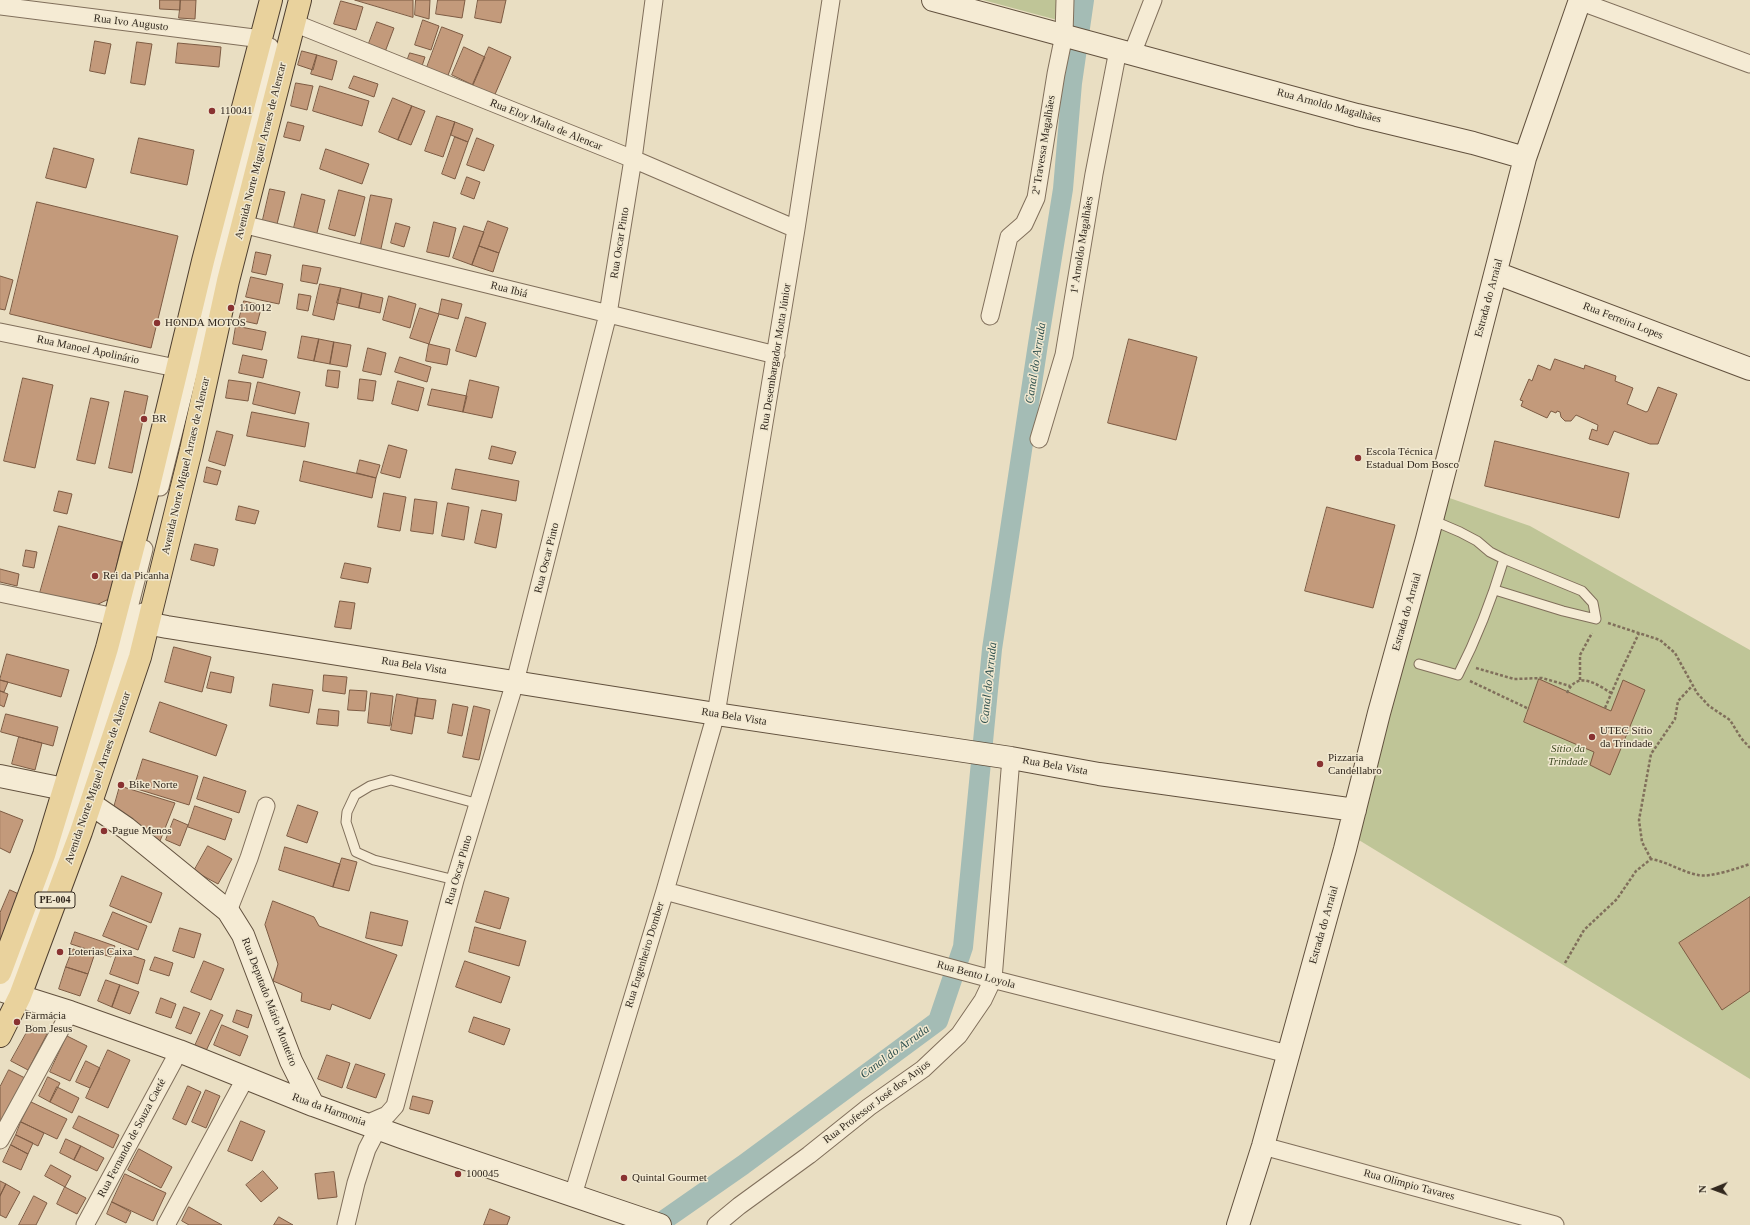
<!DOCTYPE html>
<meta charset="utf-8">
<style>
body{margin:0}
#map{position:relative;width:1750px;height:1225px;overflow:hidden;background:#e9dec2;font-family:"Times New Roman",serif}
canvas{display:block}
.north{position:absolute;left:1694px;top:1169px;width:40px;height:40px;-webkit-text-stroke:3px #f1e8d0;paint-order:stroke;rotate:269deg;font-size:11px;font-weight:700;line-height:16px;text-align:center;color:#32281e}
.north::after{content:'';display:block;margin:auto;width:14px;height:18px;background:#32281e;clip-path:polygon(50% 0,100% 100%,50% 72%,0 100%)}
</style>
<div id="map">
<canvas width="1750" height="1225"></canvas>
<div class="north">N</div>
</div>
<script>
const c = document.querySelector('canvas').getContext('2d');
c.lineJoin = 'round';
function fillPath(path, color) { c.fillStyle = color; c.fill(path, 'evenodd'); }
function strokePath(path, color, width, dash) { c.strokeStyle = color; c.lineWidth = width; c.lineCap = dash ? 'butt' : 'round'; c.setLineDash(dash || []); c.stroke(path); }
function label(font, color, halo, rows, align = 'center') {
  c.font = font + ' "Times New Roman",serif'; c.lineWidth = 3; c.setLineDash([]); c.textBaseline = 'middle'; c.strokeStyle = halo; c.fillStyle = color; for (const [text, x, y, turn = 0] of rows) {
    c.save(); c.translate(x, y); c.rotate((+turn || 0) * Math.PI / 180); c.textAlign = isNaN(turn) ? turn : align; if (halo) c.strokeText(text, 0, 0); c.fillText(text, 0, 0); c.restore();
  }
}
fillPath(new Path2D(`
 M983,0h82l-4,21z
 M1438,494l92,32 220,124v429l-401,-245z`), '#bfc597');
strokePath(new Path2D(`
 M657,1225l86,-60 195,-144 25,-74 29,-298 46,-305 25,-155 9,-106 12,-83`), '#a4bcb5', 20);
const building = new Path2D(`
 M160,0h20v10l-20,-1z
 M181,0h15l-1,19 -16,-1z
 M355,0h58v17z
 M416,0h14l-1,19 -14,-4z
 M438,0h27l-3,18 -26,-4z
 M478,0h28l-5,23 -26,-5z
 M341,1l22,6 -7,23 -22,-6z
 M423,20l16,6 -8,24 -16,-5z
 M377,22l17,6 -9,24 -17,-6z
 M442,27l21,8 -16,43 -21,-8z
 M95,41l16,3 -6,30 -15,-3z
 M137,42l15,2 -7,41 -14,-2z
 M178,43l43,4 -2,20 -43,-4z
 M464,47l21,10 -12,28 -21,-10z
 M489,47l22,10 -18,42 -22,-10z
 M302,51l15,4 -4,15 -15,-5z
 M410,53l15,4 -4,12 -15,-5z
 M317,55l20,6 -5,19 -21,-6z
 M354,76l24,8 -4,13 -25,-9z
 M296,83l17,3 -6,24 -16,-4z
 M320,86l49,15 -7,25 -49,-15z
 M393,98l19,8 -14,34 -19,-8z
 M412,106l13,5 -14,34 -13,-5z
 M437,116l18,6 -12,35 -18,-6z
 M288,122l16,4 -4,15 -16,-4z
 M455,122l18,7 -5,13 -17,-7z
 M455,137l13,5 -13,37 -13,-5z
 M139,138l55,12 -7,35 -56,-12z
 M477,138l17,7 -10,26 -17,-6z
 M54,148l40,11 -8,29 -40,-10z
 M326,149l43,15 -7,20 -42,-15z
 M467,177l13,5 -6,17 -13,-5z
 M270,189l15,3 -9,36 -14,-4z
 M339,190l26,7 -10,39 -26,-7z
 M302,194l23,6 -9,37 -23,-5z
 M371,195l21,4 -12,54 -20,-5z
 M37,202l141,34 -27,112 -141,-34z
 M488,221l20,7 -9,25 -20,-7z
 M434,222l22,6 -7,29 -22,-5z
 M396,223l14,4 -6,20 -13,-4z
 M464,226l20,6 -12,33 -19,-7z
 M479,246l20,7 -6,19 -21,-7z
 M256,252l15,3 -5,20 -14,-3z
 M303,265l18,3 -4,16 -16,-3z
 M0,276l13,4 -8,30 -5,-1z
 M251,277l32,7 -4,20 -33,-7z
 M320,284l21,4 -7,32 -21,-5z
 M341,288l21,5 -3,15 -22,-5z
 M362,293l21,5 -3,15 -21,-5z
 M299,294l12,2 -3,15 -11,-2z
 M389,296l27,8 -6,24 -27,-8z
 M442,299l20,5 -4,15 -19,-5z
 M244,301l18,4 -5,19 -18,-4z
 M420,308l19,6 -10,30 -19,-6z
 M466,317l20,6 -10,34 -20,-6z
 M236,326l30,6 -4,18 -29,-6z
 M302,336l17,3 -5,22 -16,-3z
 M319,339l15,3 -4,22 -16,-3z
 M1129,339l68,18 -21,83 -68,-17z
 M334,342l17,3 -4,22 -17,-3z
 M429,344l21,5 -3,16 -21,-4z
 M368,348l18,5 -5,22 -18,-4z
 M243,355l24,5 -4,18 -24,-5z
 M400,357l31,10 -4,15 -32,-10z
 M1555,359l29,10 1,-4 31,11 -1,5 18,7 -6,16 19,8 2,-1 10,-24 19,7 -19,50h-8l-36,-13 -6,14 -19,-6 3,-10 5,2 1,-6 -22,-10 -5,6h-6l-4,-4 -1,-5 -3,-1 -1,2 -5,-2 -4,7 -26,-12 2,-5 -3,-1 9,-21 3,2 6,-16 12,5z
 M328,370l12,1 -2,17 -12,-2z
 M23,378l30,7 -18,83 -31,-7z
 M360,379l16,2 -3,20 -15,-2z
 M229,380l22,3 -3,18 -22,-3z
 M470,380l29,7 -7,31 -29,-6z
 M398,381l26,7 -6,23 -26,-7z
 M258,382l42,10 -5,22 -42,-10z
 M432,389l35,7 -4,16 -35,-7z
 M125,391l23,5 -16,77 -23,-5z
 M91,398l18,4 -14,62 -18,-4z
 M252,412l57,11 -4,24 -58,-11z
 M217,431l16,4 -8,31 -16,-5z
 M1495,441l134,32 -10,45 -134,-32z
 M389,445l18,5 -7,28 -19,-5z
 M492,446l24,6 -4,12 -23,-5z
 M360,460l20,5 -4,13 -19,-5z
 M304,461l72,17 -4,20 -72,-17z
 M207,467l14,4 -4,14 -13,-3z
 M456,469l63,12 -3,20 -64,-12z
 M59,491l13,3 -5,20 -13,-3z
 M384,493l22,4 -6,34 -22,-4z
 M415,499l22,3 -4,32 -22,-3z
 M448,503l21,4 -5,33 -22,-4z
 M239,506l20,5 -4,13 -19,-4z
 M1327,507l68,18 -22,83 -68,-17z
 M482,510l20,4 -6,34 -21,-5z
 M59,526l63,16 -13,57 -17,8 -52,-14z
 M195,544l23,5 -4,17 -23,-6z
 M26,550l11,2 -3,16 -11,-2z
 M345,563l26,5 -3,15 -27,-5z
 M0,569l19,5 -2,12 -17,-4z
 M340,601l15,2 -4,26 -16,-2z
 M174,647l37,10 -9,35 -37,-10z
 M7,654l62,16 -8,27 -61,-17z
 M211,672l23,5 -3,16 -24,-5z
 M324,675l23,2 -2,17 -22,-3z
 M1539,679l72,32 12,-31 22,10 -35,85 -20,-10 4,-13 -70,-30z
 M0,680l8,2 -4,10 -4,-1z
 M273,684l40,6 -4,23 -39,-7z
 M350,690l17,1 -2,20 -17,-1z
 M0,691l8,3 -4,13 -4,-2z
 M371,693l22,3 -3,30 -22,-3z
 M397,694l21,4 -6,36 -21,-4z
 M418,698l18,2 -3,19 -18,-3z
 M160,702l67,23 -11,31 -66,-24z
 M453,704l15,3 -6,29 -14,-3z
 M474,706l16,4 -11,50 -16,-3z
 M319,709l20,2 -1,15 -21,-2z
 M6,714l52,13 -5,19 -52,-14z
 M19,737l23,6 -7,27 -23,-6z
 M143,759l55,17 -9,29 -55,-17z
 M204,777l42,14 -7,22 -42,-14z
 M120,786l55,17 -15,38 -47,-30z
 M298,805l20,7 -11,31 -20,-7z
 M195,806l37,13 -7,21 -37,-13z
 M0,811l23,9 -13,33 -10,-5z
 M174,819l14,6 -8,21 -14,-6z
 M208,846l24,13 -14,25 -24,-13z
 M285,847l55,17 -7,23 -54,-17z
 M342,858l15,4 -8,29 -16,-4z
 M122,876l40,17 -11,30 -41,-17z
 M10,890l11,5 -21,51v-33z
 M485,891l24,7 -9,31 -24,-7z
 M1750,897v94l-28,19 -43,-67z
 M273,901l41,16 5,9 78,29 -27,64 -38,-15 -2,6 -29,-9 1,-8 -29,-12 5,-17 -13,-39z
 M113,912l34,14 -9,24 -35,-14z
 M371,912l37,9 -6,25 -36,-8z
 M475,927l51,14 -7,25 -50,-14z
 M180,928l21,6 -7,24 -21,-7z
 M75,932l40,14 -4,11 -40,-13z
 M73,949l21,7 -6,18 -22,-7z
 M118,951l27,9 -7,24 -28,-10z
 M155,957l18,6 -4,13 -19,-6z
 M204,961l20,8 -13,31 -20,-8z
 M465,961l45,16 -9,26 -45,-16z
 M66,967l22,7 -8,22 -21,-7z
 M106,980l14,5 -8,22 -14,-6z
 M120,985l19,7 -9,22 -18,-7z
 M161,998l15,6 -5,14 -15,-5z
 M184,1007l16,6 -9,21 -15,-6z
 M211,1010l12,5 -18,38 -11,-5z
 M237,1010l15,5 -4,13 -15,-6z
 M474,1017l36,12 -6,16 -35,-13z
 M31,1025l16,9 -19,36 -17,-9z
 M222,1025l26,11 -8,20 -26,-11z
 M67,1036l20,10 -17,35 -20,-9z
 M108,1050l22,10 -22,48 -22,-10z
 M327,1055l23,8 -8,25 -24,-9z
 M86,1061l14,7 -10,20 -14,-6z
 M356,1064l29,10 -9,24 -29,-10z
 M9,1070l16,8 -25,46v-37z
 M48,1077l12,6 -10,19 -11,-6z
 M188,1086l13,6 -15,33 -13,-6z
 M57,1087l22,11 -7,15 -22,-11z
 M206,1090l14,6 -14,32 -14,-6z
 M413,1096l20,5 -4,13 -19,-5z
 M31,1102l36,17 -10,20 -36,-17z
 M79,1116l40,19 -6,13 -40,-20z
 M241,1121l24,10 -13,30 -24,-10z
 M21,1122l23,11 -6,13 -22,-11z
 M16,1135l17,8 -5,11 -17,-9z
 M66,1139l15,7 -7,14 -14,-7z
 M11,1145l17,9 -7,16 -18,-8z
 M81,1146l23,12 -7,13 -23,-11z
 M139,1149l33,18 -11,21 -33,-18z
 M51,1165l20,11 -6,11 -20,-11z
 M263,1171l15,17 -17,14 -15,-17z
 M334,1172l3,25 -19,2 -3,-25z
 M125,1174l41,19 -13,28 -41,-19z
 M0,1181l6,3 -6,12z
 M6,1184l14,8 -14,26 -6,-3v-19z
 M65,1187l21,11 -9,16 -20,-10z
 M34,1196l13,7 -11,22h-17z
 M112,1202l19,10 -5,11 -19,-9z
 M189,1207l33,18h-33l-7,-4z
 M490,1209l20,8 -3,8h-23z
 M279,1217l14,8h-19z`);
fillPath(building, '#c39a7b');
strokePath(building, '#7d5b43', 1);
const lane = new Path2D(`
 M1432,520l28,12 17,9 13,11 14,7 78,32 11,12 3,16 -33,-8 -68,-21
 M1419,664l39,11c19,-37 34,-76 46,-116
 M455,880l-81,-20 -18,-8 -10,-30 1,-10 8,-17 15,-9 21,-6 88,24`);
const street = new Path2D(`
 M1579,1l171,63
 M0,6l262,33
 M294,23l339,136 163,70
 M1132,54l21,-54
 M242,224l534,131
 M990,316l19,-79 15,-13 12,-26 20,-124 8,-39 1,-35
 M0,332l176,36
 M1039,439l25,-84 30,-181 24,-124
 M160,487l110,-440
 M0,593l115,24
 M143,612l-1,4 -14,-4 16,-63
 M124,627l12,3 -5,18 -12,-3z
 M115,655l12,4 -22,76 -19,56 -9,-5z
 M71,806l11,4 -69,177 -8,-5 35,-81z
 M665,891l319,86 304,77
 M228,911l21,-53 17,-52
 M366,1124l21,-9 8,-9 60,-226 60,-198 93,-368 25,-155 21,-159
 M0,1140l70,-128
 M1263,1146l292,79
 M573,1195l92,-304 51,-177 80,-485 35,-229
 M85,1225l94,-174
 M166,1225l80,-148
 M346,1225l10,-42 11,-34 11,-21
 M716,1225l23,-19 70,-51 60,-48 54,-38 36,-34 24,-35 10,-21 18,-221`);
const secondary = new Path2D(`
 M933,0l424,115 116,28 52,15
 M1496,273l254,96
 M115,617l52,10 549,87 295,44 88,16 256,36
 M0,776l64,13 27,15 35,24 102,83 15,24 48,126 22,44
 M0,990l70,22 109,39 134,54 91,33 256,87
 M1238,1225l25,-79 82,-297 34,-136 48,-174 98,-381 55,-158`);
const primary = new Path2D(`
 M0,973l44,-118 63,-207 41,-158 55,-229 68,-261
 M0,1036l20,-40 61,-164 59,-175 51,-207 37,-169 72,-281`);
strokePath(lane, '#806f5b', 11);
strokePath(street, '#806f5b', 19);
strokePath(secondary, '#62513e', 24);
strokePath(primary, '#4e3e2f', 24);
strokePath(new Path2D(`
 M1608,623l52,17 15,13 22,40 12,13 21,14 11,18 9,10
 M1476,668l38,11 28,-1 28,8
 M1580,680v-25l12,-22
 M1470,681l59,28
 M1567,693c10,-23 30,-9 44,0
 M1605,708l16,-37 18,-38
 M1651,859l-9,-17 -3,-22 12,-66 24,-35 3,-18 15,-16
 M1565,963l19,-33 33,-31 19,-28 15,-12c17,3 31,13 47,16 12,3 40,-7 52,-11`), '#806f5b', 2.5, [3, 2]);
strokePath(lane, '#f5ebd4', 9);
strokePath(street, '#f5ebd4', 17);
strokePath(secondary, '#f5ebd4', 22);
strokePath(primary, '#e9d29d', 22);
for (const [x, y, r, color] of [
 [212,111,4,"#893231"],
 [231,308,4,"#893231"],
 [157,323,4,"#893231"],
 [144,419,4,"#893231"],
 [1358,458,4,"#893231"],
 [95,576,4,"#893231"],
 [1592,737,4,"#893231"],
 [1320,764,4,"#893231"],
 [121,785,4,"#893231"],
 [104,831,4,"#893231"],
 [60,952,4,"#893231"],
 [17,1022,4,"#893231"],
 [458,1174,4,"#893231"],
 [624,1178,4,"#893231"]
]) { const dot = new Path2D(); dot.arc(x, y, r, 0, 2 * Math.PI); c.fillStyle = color; c.fill(dot); strokePath(dot, '#f1e8d0', 1.5); }
for (const [x, y, w] of [
 [55,900,40]
]) { const box = new Path2D(); box.roundRect(x - w / 2, y - 8, w, 16, 3); c.fillStyle = '#f1e8d0'; c.fill(box); strokePath(box, '#32281e', 1); }
label('bold 10px', '#32281e', null, [
 ["PE-004",55,900]
]);
label('11px', '#32281e', '#f1e8d0', [
 ["Rua Ivo Augusto",131,23,7],
 ["Rua Arnoldo Magalhães",1329,106,15],
 ["Rua Eloy Malta de Alencar",546,125,22],
 ["2ª Travessa Magalhães",1044,145,-81],
 ["Avenida Norte Miguel Arraes de Alencar",261,151,-76],
 ["Rua Oscar Pinto",620,243,-81],
 ["1ª Arnoldo Magalhães",1082,245,-81],
 ["Rua Ibiá",509,290,14],
 ["Estrada do Arraial",1489,298,-75],
 ["Rua Ferreira Lopes",1623,321,21],
 ["Rua Manoel Apolinário",88,350,12],
 ["Rua Desembargador Motta Júnior",776,357,-81],
 ["Avenida Norte Miguel Arraes de Alencar",186,466,-77],
 ["Rua Oscar Pinto",547,558,-76],
 ["Estrada do Arraial",1407,612,-74],
 ["Rua Bela Vista",414,666,9],
 ["Rua Bela Vista",734,717,9],
 ["Rua Bela Vista",1055,766,10],
 ["Avenida Norte Miguel Arraes de Alencar",98,778,-71],
 ["Rua Oscar Pinto",459,870,-74],
 ["Estrada do Arraial",1324,925,-74],
 ["Rua Engenheiro Domber",645,955,-73],
 ["Rua Bento Loyola",976,975,15],
 ["Rua Deputado Mário Monteiro",269,1002,69],
 ["Rua Professor José dos Anjos",877,1102,-37],
 ["Rua da Harmonia",329,1110,20],
 ["Rua Fernando de Souza Caeté",132,1138,-62],
 ["Rua Olímpio Tavares",1409,1185,15]
]);
label('11px', '#32281e', '#f1e8d0', [
 ["110041",220,111],
 ["110012",239,308],
 ["HONDA MOTOS",165,323],
 ["BR",152,419],
 ["Escola Técnica",1366,452],
 ["Estadual Dom Bosco",1366,465],
 ["Rei da Picanha",103,576],
 ["UTEC Sítio",1600,731],
 ["da Trindade",1600,744],
 ["Pizzaria",1328,758],
 ["Candellabro",1328,771],
 ["Bike Norte",129,785],
 ["Pague Menos",112,831],
 ["Loterias Caixa",68,952],
 ["Farmácia",25,1016],
 ["Bom Jesus",25,1029],
 ["100045",466,1174],
 ["Quintal Gourmet",632,1178]
], 'left');
label('italic 11px', '#424c26', '#f1e8d0', [
 ["Sítio da",1568,749],
 ["Trindade",1568,762]
]);
label('italic 12px', '#2e504e', '#f1e8d0', [
 ["Canal do Arruda",1036,363,-81],
 ["Canal do Arruda",989,683,-84],
 ["Canal do Arruda",895,1052,-36]
]);
</script>
